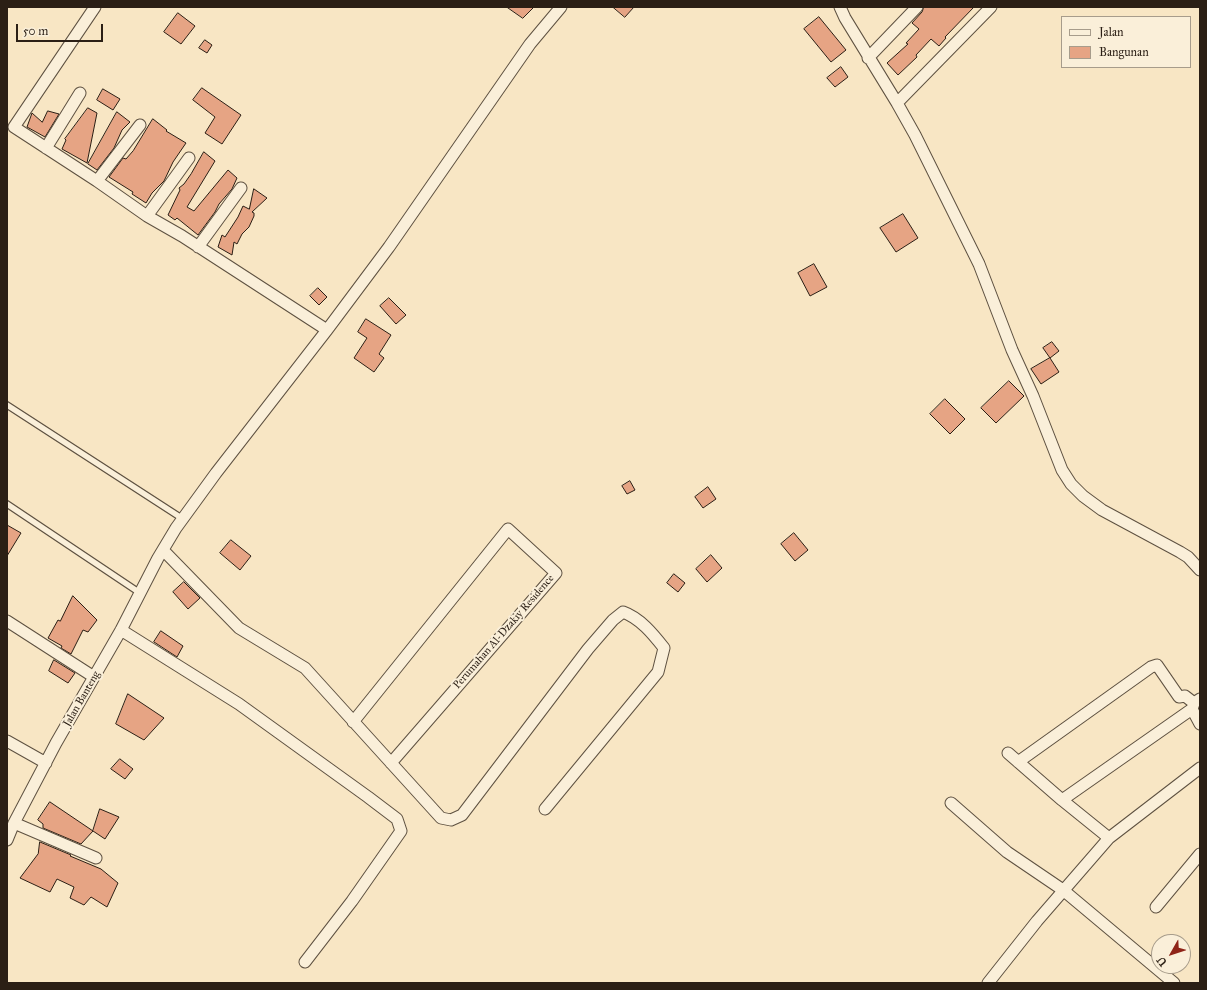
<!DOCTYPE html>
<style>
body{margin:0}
#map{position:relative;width:1207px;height:990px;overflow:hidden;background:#f8e6c4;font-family:"IM FELL Great Primer",serif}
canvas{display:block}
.frame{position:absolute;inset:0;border:8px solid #2b1f15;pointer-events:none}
.legend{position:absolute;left:1061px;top:16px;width:130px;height:52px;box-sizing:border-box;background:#faefd9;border:1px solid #a79c8b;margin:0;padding:5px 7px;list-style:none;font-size:12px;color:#2b1f15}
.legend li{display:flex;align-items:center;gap:8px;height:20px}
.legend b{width:20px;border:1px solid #a79c8b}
.north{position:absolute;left:1151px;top:934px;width:40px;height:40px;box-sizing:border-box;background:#faefd9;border:1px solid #a79c8b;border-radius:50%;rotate:231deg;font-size:11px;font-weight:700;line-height:16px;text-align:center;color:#2b1f15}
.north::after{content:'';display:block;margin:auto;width:14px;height:18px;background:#8f2418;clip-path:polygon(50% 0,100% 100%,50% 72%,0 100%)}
.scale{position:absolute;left:16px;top:24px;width:87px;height:18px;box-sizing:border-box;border:2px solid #2b1f15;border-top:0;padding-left:5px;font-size:12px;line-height:14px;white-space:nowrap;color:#2b1f15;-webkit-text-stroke:3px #faefd9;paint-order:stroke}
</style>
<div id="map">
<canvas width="1207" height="990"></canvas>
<div class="frame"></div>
<ul class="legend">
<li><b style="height:5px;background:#faefd9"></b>Jalan</li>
<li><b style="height:11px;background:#e6a484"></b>Bangunan</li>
</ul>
<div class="north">U</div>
<div class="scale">50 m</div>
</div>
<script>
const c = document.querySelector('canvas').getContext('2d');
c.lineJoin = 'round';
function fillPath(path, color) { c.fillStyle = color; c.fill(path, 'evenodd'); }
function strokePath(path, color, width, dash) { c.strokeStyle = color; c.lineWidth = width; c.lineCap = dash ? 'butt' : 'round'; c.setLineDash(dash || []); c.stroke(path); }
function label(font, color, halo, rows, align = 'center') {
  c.font = font + ' "IM FELL Great Primer",serif'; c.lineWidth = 4; c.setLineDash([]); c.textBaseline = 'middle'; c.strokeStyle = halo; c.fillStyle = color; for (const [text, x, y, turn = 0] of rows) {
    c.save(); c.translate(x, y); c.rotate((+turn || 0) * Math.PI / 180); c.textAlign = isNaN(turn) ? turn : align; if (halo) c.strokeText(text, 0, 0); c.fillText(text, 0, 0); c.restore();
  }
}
const building = new Path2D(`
 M507,7h27l-11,11z
 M613,7h21l-9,10z
 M924,7h50l-29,30 1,1 -7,8 -8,-7 -15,16 1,2 -19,18 -11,-12 21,-19 -2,-1 13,-14 -7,-6 10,-11z
 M178,13l17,13 -14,18 -17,-12z
 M819,17l27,33 -15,12 -27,-33z
 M205,40l7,5 -5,8 -8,-5z
 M841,67l7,10 -13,10 -8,-9z
 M202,88l39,27 -19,29 -17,-11 10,-16 -22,-17z
 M103,89l17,10 -7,11 -16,-10z
 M88,108l9,5 -10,50 -25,-14 4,-9 -1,-1z
 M48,111l11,3 -14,23 -18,-10 5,-14 10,9z
 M117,112l13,10 -8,8 -8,18 -17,22 -9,-6z
 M153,119l14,11 -1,1 20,12 -13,19 -9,19 -12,12 -6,10 -14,-9 1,-2 -24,-15 14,-19 3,1 7,-8z
 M204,152l11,9 -28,46 7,4 34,-41 9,8 -5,11 -13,15 -4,8 -17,23 -21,-17 -2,2 -7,-5 12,-25 -1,-2 5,-4 7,-10z
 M254,189l13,9 -15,14 2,1v3l-5,11 -7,7 -5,10 -3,-2 -2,13 -14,-8 4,-12 3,2 13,-20 5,-11 6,3z
 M903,214l15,24 -22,14 -16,-24z
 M814,264l13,23 -17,9 -12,-23z
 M318,288l9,9 -8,8 -9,-9z
 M389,298l17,17 -10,9 -16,-18z
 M366,319l25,16 -12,19 5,4 -10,14 -20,-14 13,-20 -9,-6z
 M1052,342l7,9 -9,7 -7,-10z
 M1050,358l9,14 -18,12 -10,-15z
 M1009,381l15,15 -28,27 -15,-15z
 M945,399l20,20 -15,15 -20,-20z
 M630,481l5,9 -8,4 -5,-8z
 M708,487l8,12 -13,9 -8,-11z
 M7,525l14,8 -14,23z
 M794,533l14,17 -13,11 -14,-17z
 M231,540l20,16 -11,14 -20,-17z
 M711,555l11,13 -15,14 -11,-13z
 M674,574l11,9 -7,9 -11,-9z
 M184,582l16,16 -12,11 -15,-17z
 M73,596l24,24 -9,12 -5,-2 -12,24 -10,-6 1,-2 -14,-8 10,-18 2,1z
 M161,631l22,15 -6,11 -23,-15z
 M54,660l21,13 -7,10 -19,-12z
 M128,694l36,24 -20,22 -28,-16z
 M120,759l13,10 -8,10 -14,-10z
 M50,802l43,29 -12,13 -38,-16v-4l-5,-4z
 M100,809l19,8 -14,22 -12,-8z
 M40,842l31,13 -1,1 31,13 17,14 -11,24 -16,-10 -7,8 -14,-7 4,-11 -17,-8 -7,13 -30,-14 18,-24z`);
fillPath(building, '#e6a484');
strokePath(building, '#2b1f15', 1);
const lane = new Path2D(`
 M7,405l176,114
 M7,504l133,89`);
const street = new Path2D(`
 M95,7l-81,120 83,54 50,35 35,20 145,94
 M840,7l5,11 52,85 18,32 64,129 33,86 21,46 29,74 9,14 12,12 19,14 78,42 8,5 12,13
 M868,58l49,-51
 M897,103l94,-96
 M46,148l34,-55
 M97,181l43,-56
 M147,216l42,-58
 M198,247l43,-59
 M163,550l76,78 66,40 136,150 10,2 11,-5 126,-166 25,-29 10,-8c17,6 30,22 41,36l-6,24 -113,137
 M7,621l87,56
 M121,630l118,74 129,93 29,22 4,12 -49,70 -47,61
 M1192,709l8,15
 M353,722l155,-193 48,44 -165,190
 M7,741l39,22
 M1008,753l54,47 130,-91 2,-6 6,-4
 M1018,762l133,-95 6,-2 22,32 6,-1 9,7
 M1062,800l47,38 91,-70
 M951,803l56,49 56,38 111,93
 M14,823l82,35
 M7,840l7,-17 42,-80 65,-113 37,-72 18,-30 40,-55 111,-143 62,-83 141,-203 31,-37
 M1156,907l44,-53
 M988,983l49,-62 72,-83`);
strokePath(lane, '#5e5141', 8);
strokePath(street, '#5e5141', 13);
strokePath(lane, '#faefd9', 5.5);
strokePath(street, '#faefd9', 11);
label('11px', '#2b1f15', '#faefd9', [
 ["Perumahan Al-Dzakiy Residence",504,632,-49],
 ["Jalan Banteng",82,699,-60]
]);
</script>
